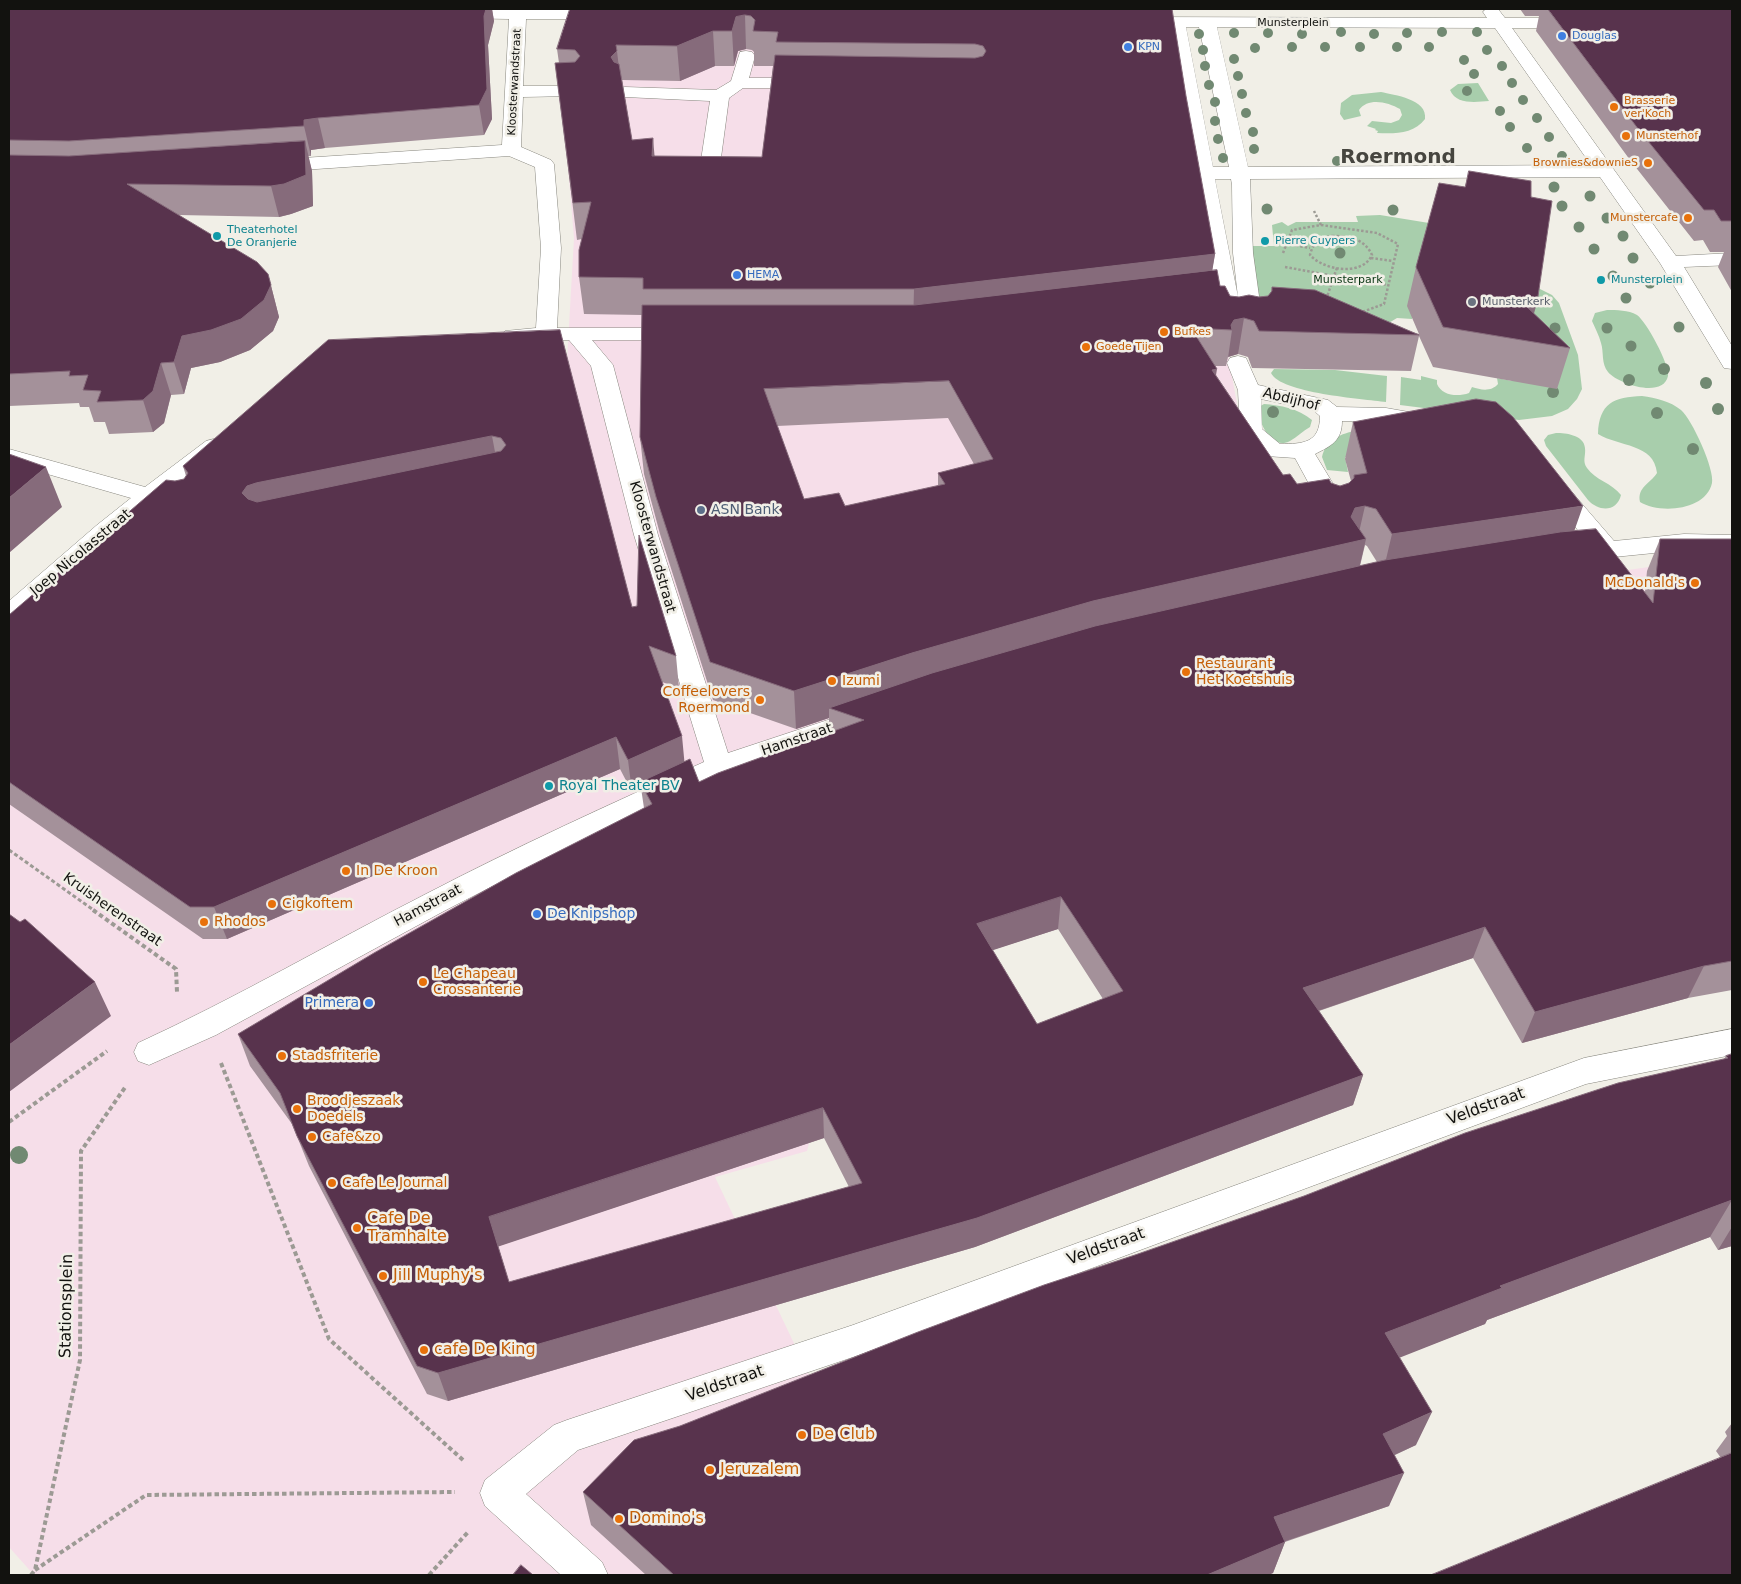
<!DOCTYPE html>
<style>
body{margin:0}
#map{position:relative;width:1741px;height:1584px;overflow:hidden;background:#f1efe7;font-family:"DejaVu Sans",sans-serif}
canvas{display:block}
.frame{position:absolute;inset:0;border:10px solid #12120f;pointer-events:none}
</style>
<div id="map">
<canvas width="1741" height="1584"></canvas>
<div class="frame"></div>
</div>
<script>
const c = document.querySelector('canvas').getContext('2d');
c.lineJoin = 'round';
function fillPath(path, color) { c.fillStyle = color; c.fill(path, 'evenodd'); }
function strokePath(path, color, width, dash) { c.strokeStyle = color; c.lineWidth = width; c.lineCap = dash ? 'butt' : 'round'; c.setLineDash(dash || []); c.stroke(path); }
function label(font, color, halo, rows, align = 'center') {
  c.font = font + ' "DejaVu Sans",sans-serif'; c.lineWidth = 5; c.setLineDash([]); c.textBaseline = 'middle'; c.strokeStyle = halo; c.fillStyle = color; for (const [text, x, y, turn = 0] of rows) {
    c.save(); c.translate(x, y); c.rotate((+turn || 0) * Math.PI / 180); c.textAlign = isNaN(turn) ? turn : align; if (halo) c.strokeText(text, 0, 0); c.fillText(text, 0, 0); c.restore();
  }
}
fillPath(new Path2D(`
 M552,9h613l78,428 115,180 171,-33 120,-17 83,2 -349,260 -498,153 -68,133 -10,36 -92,26 189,398h-870l-25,-28v-890l558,-296 7,-123 -9,-106 -6,-34 17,-68z`), '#f6dee9');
fillPath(new Path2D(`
 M1478,83l11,18c-13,1 -33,4 -39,-11l8,-6z
 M1381,92c13,3 47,7 44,27 -11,15 -31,15 -48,14l1,-2 -3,-1 1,-1 -9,-3 5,-5 19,2 8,-3 3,-5 -2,-6c-12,-7 -32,-12 -41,1l2,6 -17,4 -4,-6 1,-11 11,-8z
 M1380,215l49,8 -17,96 -15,-1 -10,6 -123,-1 -15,-77h25l-2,-21 10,-3 6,4 8,-4h62l-2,-6z
 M1534,286l18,9 7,8 19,52 4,34 -5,10 -9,10 -16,7 -33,4 -119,-15 1,-28 20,3v-4l16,4v4c5,12 21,13 32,9l3,-6c9,3 19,5 26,-3l-1,-6 15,3z
 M1607,310c10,0 21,0 30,5 9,6 33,50 31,61 -5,23 -50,8 -60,-4 -7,-8 -4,-20 -7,-29 -2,-8 -6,-15 -9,-22l3,-8z
 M1274,369l61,1 52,6 -1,26c-23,-3 -106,-9 -115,-29z
 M1642,396c14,2 28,5 39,14 11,9 34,60 31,73 -6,28 -53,31 -72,19 -3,-15 10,-18 17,-29 -3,-30 -38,-26 -59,-39 1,-31 16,-37 44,-38z
 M1264,404c16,1 35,5 48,16l-2,7c-7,4 -13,10 -20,14 -19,10 -31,-19 -33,-33z
 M1354,431l-7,26h-2l3,15 -21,-2 -5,-13c4,-17 16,-22 32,-26z
 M1556,433c10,0 28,2 29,15 1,8 -3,13 2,20 8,12 25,15 34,27 -4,17 -22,17 -33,5l-42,-54 -2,-6 4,-5z`), '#a8ceac');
const minor = new Path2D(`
 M450,9h156l6,1 3,4 -3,4 -6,1h-80l-3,67h50l6,1 3,4 -3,4 -6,1 -50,1 -2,50 30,13 3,4 7,84 -4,80h123l8,1 3,5 -3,5 -8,1h-88l21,25 45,170 70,218 136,-45 9,2 4,7 -4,7 -144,49 -155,71 -130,67 -228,124 -67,30 -11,-4 -4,-9 4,-9c98,-45 190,-99 286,-148 92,-48 186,-91 280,-133l-70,-227 -43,-169 -22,-26 -56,2 -8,-1 -3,-5 3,-5 31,-3 5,-80 -6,-81 -26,-11 -237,16 -7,-2 -3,-4 3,-4 7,-2 230,-15 7,-126 -53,-1 -6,-1 -3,-4z
 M1486,9h12l7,9h71l6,1 3,4 -3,4 -6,1h-64l164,228 56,-3v12l-48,2 48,79v23l-8,-1 -3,-5 -61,-100 -60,-86 -350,2 3,74 10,72 -3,5 -8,1 -9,-4 -2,4 -8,1 -8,-1 -3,-5 -54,-299 -38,-1 -3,-4 3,-4 6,-1 351,1 -4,-6zM1186,27h13l30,140h-16zM1217,27l278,1 96,137 -343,2zM1215,179h16l1,6 1,68 5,44z
 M746,51l6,1 3,4 -6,22h58l6,1 3,4 -3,4 -6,1h-64l-14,10 -11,82 -3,4 -7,2 -7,-2 -3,-4 12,-79 -85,-4 -6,-1 -3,-4 3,-4 6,-1 91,3 15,-9 9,-29z
 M1238,356l8,2 12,27 70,15 9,7 49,1 46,8 3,5 -3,5 -8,2 -38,-6 -44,-1c0,20 -11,25 -27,33l17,28 12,32 -4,5 -8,3 -8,-3 -16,-37 -13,-24 -29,-2 -26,-25 -2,-41 -11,-27 3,-5zM1261,399l52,11 7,6c0,27 -17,28 -40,28l-18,-15z
 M214,439l8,2 3,5 -3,5 -54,42 4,2 4,5 -4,5 -8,2 -11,-2 -40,30 -95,86 -9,2v-22l88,-76 34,-27 -122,-35v-14l136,38 61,-46z
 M1556,481l8,2 50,58 70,-7 48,1v16l-48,-1 -110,11 -9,-2 -3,-6 3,-6 24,-3 -45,-56 4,-5z
 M1732,1029v26l-146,29 -733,273 -275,93 -52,44 76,68 6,13h-47l-76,-69 -5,-13 5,-13 69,-55 13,-5 286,-95 731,-267z`);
strokePath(minor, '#88877f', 1);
strokePath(new Path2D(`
 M1321,225l56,8 21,11 -14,60 -22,8
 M1332,236c17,0 33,3 40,19 -10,22 -49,15 -62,0 3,-13 10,-17 22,-19z
 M1287,244l23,4
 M1283,253l9,-23 29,-5 -7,-14
 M1371,258l22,3
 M1285,267l49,9 -7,21
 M1337,268l-3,8 54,9`), '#9c9a94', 2.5, [2.5, 2]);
strokePath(new Path2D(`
 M9,850l86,61`), '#9c9a94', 3, [4, 2.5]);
strokePath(new Path2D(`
 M93,910l83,59 1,23
 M221,1063l108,276 135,122
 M9,1122l98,-71
 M35,1570l111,-75 309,-3
 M31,1575l4,-5 45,-210 1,-209 45,-65
 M429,1575l40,-44`), '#9c9a94', 4, [4.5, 3]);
fillPath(minor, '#fff');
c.fillStyle = '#718972';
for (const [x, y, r] of [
 [1341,32,5],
 [1442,32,5],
 [1477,32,5],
 [1234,33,5],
 [1268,33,5],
 [1407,33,5],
 [1199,34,5],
 [1302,34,5],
 [1374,34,5],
 [1292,47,5],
 [1325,47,5],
 [1360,47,5],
 [1397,47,5],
 [1429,47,5],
 [1255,48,5],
 [1203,50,5],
 [1487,50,5],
 [1234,59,5],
 [1464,60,5],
 [1205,66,5],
 [1502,66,5],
 [1474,74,5],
 [1238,76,5],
 [1512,83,5],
 [1209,85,5],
 [1467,91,5],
 [1242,94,5],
 [1523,100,5],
 [1215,102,5],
 [1500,111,5],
 [1246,113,5],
 [1537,118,5],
 [1215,121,5],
 [1510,127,5],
 [1253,132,5],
 [1549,137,5],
 [1218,139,5],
 [1527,148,5],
 [1254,149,5],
 [1562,156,5],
 [1223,158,5],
 [1337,161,5],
 [1554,187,5.5],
 [1590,196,5.5],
 [1562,206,5.5],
 [1267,209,5.5],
 [1393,210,5.5],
 [1607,218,5.5],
 [1579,227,5.5],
 [1623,236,5.5],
 [1594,249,5.5],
 [1340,253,5.5],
 [1633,258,5.5],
 [1613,276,5.5],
 [1650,283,5.5],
 [1626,298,5.5],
 [1679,327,5.5],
 [1555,328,5.5],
 [1607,328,5.5],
 [1631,346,5.5],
 [1664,369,6],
 [1629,380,6],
 [1706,383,6],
 [1553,392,6],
 [1718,409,6],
 [1273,412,6],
 [1657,413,6],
 [1693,449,6],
 [19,1155,9]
]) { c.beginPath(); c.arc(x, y, r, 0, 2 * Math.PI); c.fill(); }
fillPath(new Path2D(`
 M9,9h483l2,12 -6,24 4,74 -8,16 -159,13 -14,2v6h-3l4,15 1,35 -22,8 -12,3 -100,-2 89,59 11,43 -6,14 -23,19 -30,12 -29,6 -7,26 -13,1 -7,28 -11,9 -44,2 -4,-12h-11l-5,-15h-9l-1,-4 -70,3z
 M570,9h602l14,87 29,158 -3,16 8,16 10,10 9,1h20l9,-1 3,-4 1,-5 147,47 -12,-28 9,-39 115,-70 3,117 36,34 -13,41 -124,-22 -14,-31 -8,35 -159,-3 -4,-11 -10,-3 -10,3 -2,9h-11l1,9 67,100 14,9 34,-1 9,3 9,-3 2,-2 -6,-22 8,-37 221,109 71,61 2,-21 13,-32h72v451l-44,8 -166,45 -49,-85 -154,53 44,64 -10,30 -378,142 -527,154 -21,-7 -118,-228 -17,-42 -42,-58 -12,-32 406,-226 -3,-20 -9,4 -12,-23 -393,170h-24l-194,-135v-189l166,-134 9,-2 2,-3 -3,-10 377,-136 72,277 44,49 3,32 -17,-6 22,80 15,20 130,-49v-15l-33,11 -83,-29 -53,-166 -16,-60 -4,-37 2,-122 -58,-1 -5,-37 3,-38 -5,1 -22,-177h4l-2,-14zM746,49l6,1 2,2v14h19l-11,91 -107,-1 -23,-16 -10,-60 58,1 35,-15h19l4,-15zM948,418l26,46 -36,9v13l-93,20 -41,-7 -27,-73zM1365,545l2,1 10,16 -17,4zM1058,929l45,70 -66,25 -45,-74zM824,1138l25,49 -340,95 -11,-36z
 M1520,9h212v283l-14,-25 6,-15h-14l-7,-12 -9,1 -64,-81 -94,-129 3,-15h-14z
 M1732,1054v192l-14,4 -8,-13 -223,83 -2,4 -86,33 17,88 -21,10 -6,51 -104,36 -12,31 -5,2h-622l-55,-50 -8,-33 97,-66 455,-171 589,-196 2,-3z
 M1732,1423v152l-11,-117 -5,-7 11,-15 -2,-4z`), '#a4919a');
fillPath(new Path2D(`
 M486,9h6l2,12 -6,24 4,74 -8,16 -5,-30 5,-89z
 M745,15l1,34 -8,2 -4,15 -2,-35 4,-14z
 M713,31l2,35 -35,15 -3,-35z
 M617,51l4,35 -10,-29z
 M318,118l7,30 -14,2v6l-7,-30v-6z
 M653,138l3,35 -4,-17z
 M305,141l7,30 1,35 -22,8 -12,3 -8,-31z
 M1215,254l-6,37 -296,35 1,-37z
 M268,274l11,43 -6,14 -23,19 -30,12 -29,6 -7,26 -10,-32 8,-26z
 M1537,303l-11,38 -1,-36z
 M1244,318l-6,36 -10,3v1l4,-28 -1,-5 3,-5z
 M161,363l10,32 -7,28 -11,9 -10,-32z
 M1217,369l-6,37 1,-36z
 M492,436l6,32 -241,51 -15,-26 5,-7 9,-3z
 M46,467l16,40 -53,46v-55z
 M1365,506l-8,35 9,-2 -9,38 -528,131v10l-33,11 -2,-38 118,-38 439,-136 4,-9z
 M1583,506l-13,37 -187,29 9,-38z
 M682,736l3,32 -45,14 1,6 -9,4 -4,-32z
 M616,737l4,32 -393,170 -13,-32z
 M1061,897l-3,32 -83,27 2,-32z
 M1485,927l-12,31 -179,61 9,-31z
 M1704,966l-16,32 -166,45 13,-31z
 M95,982l16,34 -102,76v-47z
 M1363,1075l-10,30 -378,142 -527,154 -10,-28z
 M823,1108l1,30 -327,109 -8,-30z
 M1732,1200l-22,37 -223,83 -2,4 -114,45 14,-36 115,-47z
 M1732,1227v19l-14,4z
 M1432,1412l-16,33 -48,22 15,-33z
 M1404,1473l-15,33 -127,43 12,-32z
 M1285,1542l-12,31 -5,2h-61z`), '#866b7b');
const building = new Path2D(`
 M9,9h477l-2,7 3,73 -8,16 -161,13 -14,2v6l-235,15 -60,-1z
 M570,9h602l14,87 29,158 -301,35h-271v-11l-64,-1v-27l12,-48 -18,1 -18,-140 20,-1 5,-6 -5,-6 -18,-1zM745,15l6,1 4,4 -2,11 25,1 -2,10 199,2 8,2 3,5 -3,5 -8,2 -200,-3 -13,102 -110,-1 1,-18 -21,2 -13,-76 -5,-2 -3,-5 6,-6 -1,-6 61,1 36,-15h19l4,-14z
 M1548,9h184v212h-11l-7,-11h-10l-65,-80z
 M305,141l1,34 -22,9 -13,2 -144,-2 130,78 11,12 3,11 -7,15 -23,19 -30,11 -29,6 -8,26 -13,1 -8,28 -10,9 -46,2 4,-11 -18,-1 5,-15 -19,1 1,-5 -61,3v-219l60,1z
 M1469,171l62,10v16l21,4 -15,102 -12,2 45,43 -127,-21 -27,-60 23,-84 26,4z
 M1217,270l3,16h5l5,10 9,1 10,-2 10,2 9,-1 4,-5v-4l43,3 104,45 -160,-4 -5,-10 -10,-3 -10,2 -3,5 1,5 -41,-2 26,41 -5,1 71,105 7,-1 7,10 32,-5 2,4 9,3 9,-3 5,-5v-3l13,-2 -14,-51 123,-23 20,3 17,15 70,89 -191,28 -16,-25 -11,-3 -10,2 -4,9 15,22 -273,62 -181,52 -118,38 -84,-29 -54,-165 -16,-60 2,-132h272zM949,381l44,78 -55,14 7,11 -100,22 -6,-13 -35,6 -40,-110z
 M560,330l72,277 5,-1 2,-71 37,121 -27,-10 33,90 -54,24 -12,-23 -402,170h-24l-181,-125v-167l157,-135 9,1 9,-2 4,-6 -5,-7 145,-126zM492,436l9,2 5,7 -5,6 -244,51 -9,-3 -6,-6 5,-7 9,-3z
 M9,454l37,13 -37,31z
 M1596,529l57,74 7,-64h72v422l-28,5 -169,46 -50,-85 -182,61 60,87 -386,143 -539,155 -21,-7 -120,-230 -17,-43 -42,-59 136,-81 142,-80 136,-69 -12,-22 50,-23 9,23 19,-9 146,-53 -35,-12 103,-35 163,-47 290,-66 175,-28zM1061,897l62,94 -86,33 -60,-100zM823,1108l39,75 -353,99 -20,-65z
 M9,914l11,8 5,-3 70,63 -86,63z
 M1732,1054v146l-232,86 2,2 -117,45 47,79 -49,22 21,39 -130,44 11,25 -78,33h-533l-91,-83 51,-52 46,-14 238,-94 126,-47 91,-30 169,-59 161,-63 153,-50 110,-25 -2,-2z
 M1732,1453v122h-301z
 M521,1565l12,10h-20z`);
fillPath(building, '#58334d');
strokePath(building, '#866b7b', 1);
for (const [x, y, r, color] of [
 [1562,36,5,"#3f7fe0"],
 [1128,47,5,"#3f7fe0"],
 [1614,107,5,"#e8710a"],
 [1626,136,5,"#e8710a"],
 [1648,163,5,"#e8710a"],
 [1688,218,5,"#e8710a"],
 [217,236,5,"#0f9aa8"],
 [1265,241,5,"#0f9aa8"],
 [737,275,5,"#3f7fe0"],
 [1601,280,5,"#0f9aa8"],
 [1472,302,5,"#6b7280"],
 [1164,332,5,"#e8710a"],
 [1086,347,5,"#e8710a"],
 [701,510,5,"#5c6f8a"],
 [1695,583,5,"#e8710a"],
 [1186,672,5,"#e8710a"],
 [832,681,5,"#e8710a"],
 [760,700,5,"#e8710a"],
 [549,786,5,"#0f9aa8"],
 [346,871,5,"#e8710a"],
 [272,904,5,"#e8710a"],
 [537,914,5,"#3f7fe0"],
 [204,922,5,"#e8710a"],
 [423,982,5,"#e8710a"],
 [369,1003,5,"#3f7fe0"],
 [282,1056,5,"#e8710a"],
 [297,1109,5,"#e8710a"],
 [312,1137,5,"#e8710a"],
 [332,1183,5,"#e8710a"],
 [357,1228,5,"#e8710a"],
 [383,1276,5,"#e8710a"],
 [424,1350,5,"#e8710a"],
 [802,1435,5,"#e8710a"],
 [710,1470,5,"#e8710a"],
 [619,1519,5,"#e8710a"]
]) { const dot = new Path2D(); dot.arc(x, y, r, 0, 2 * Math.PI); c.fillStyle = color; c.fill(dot); strokePath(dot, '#f1efe7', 2); }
label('11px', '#12120f', '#f1efe7', [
 ["Munsterplein",1293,23],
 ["Kloosterwandstraat",515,82,-87]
]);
label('11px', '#366cbe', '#f1efe7', [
 ["Douglas",1572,36],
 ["KPN",1138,47],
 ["HEMA",747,275]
], 'left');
label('11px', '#c56008', '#f1efe7', [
 ["Brasserie",1624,101],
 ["ver'Koch",1624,114],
 ["Munsterhof",1636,136],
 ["Brownies&downieS",1638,163,"right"],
 ["Munstercafe",1678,218,"right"],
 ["Bufkes",1174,332],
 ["Goede Tijen",1096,347]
], 'left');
label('11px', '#0d838f', '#f1efe7', [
 ["Theaterhotel",227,230],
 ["De Oranjerie",227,243],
 ["Pierre Cuypers",1275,241],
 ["Munsterplein",1611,280]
], 'left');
label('11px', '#093613', '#f1efe7', [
 ["Munsterpark",1348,280]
]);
label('11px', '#5b616d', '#f1efe7', [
 ["Munsterkerk",1482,302]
], 'left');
label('14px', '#12120f', '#f1efe7', [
 ["Abdijhof",1291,400,14],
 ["Kloosterwandstraat",652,547,74],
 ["Joep Nicolasstraat",81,553,-40],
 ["Hamstraat",797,740,-19],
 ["Hamstraat",428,906,-28],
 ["Kruisherenstraat",112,910,35]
]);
label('14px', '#4e5e75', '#f1efe7', [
 ["ASN Bank",711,510]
], 'left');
label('14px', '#c56008', '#f1efe7', [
 ["McDonald's",1685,583,"right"],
 ["Restaurant",1196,664],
 ["Het Koetshuis",1196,680],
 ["Izumi",842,681],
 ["Coffeelovers",750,692,"right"],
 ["Roermond",750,708,"right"],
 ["In De Kroon",356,871],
 ["Cigkoftem",282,904],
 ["Rhodos",214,922],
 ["Le Chapeau",433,974],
 ["Crossanterie",433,990],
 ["Stadsfriterie",292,1056],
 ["Broodjeszaak",307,1101],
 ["Doedels",307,1117],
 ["Cafe&zo",322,1137],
 ["Cafe Le Journal",342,1183]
], 'left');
label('14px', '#0d838f', '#f1efe7', [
 ["Royal Theater BV",559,786]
], 'left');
label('14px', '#366cbe', '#f1efe7', [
 ["De Knipshop",547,914],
 ["Primera",359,1003,"right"]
], 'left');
label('16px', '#12120f', '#f1efe7', [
 ["Veldstraat",1486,1107,-20],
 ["Veldstraat",1106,1247,-20],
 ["Stationsplein",67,1306,-89],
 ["Veldstraat",725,1384,-19]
]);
label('16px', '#c56008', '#f1efe7', [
 ["Cafe De",367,1219],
 ["Tramhalte",367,1237],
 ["Jill Muphy's",393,1276],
 ["cafe De King",434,1350],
 ["De Club",812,1435],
 ["Jeruzalem",720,1470],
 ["Domino's",629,1519]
], 'left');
label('bold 20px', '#46453f', '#f1efe7', [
 ["Roermond",1398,158]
]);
</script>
